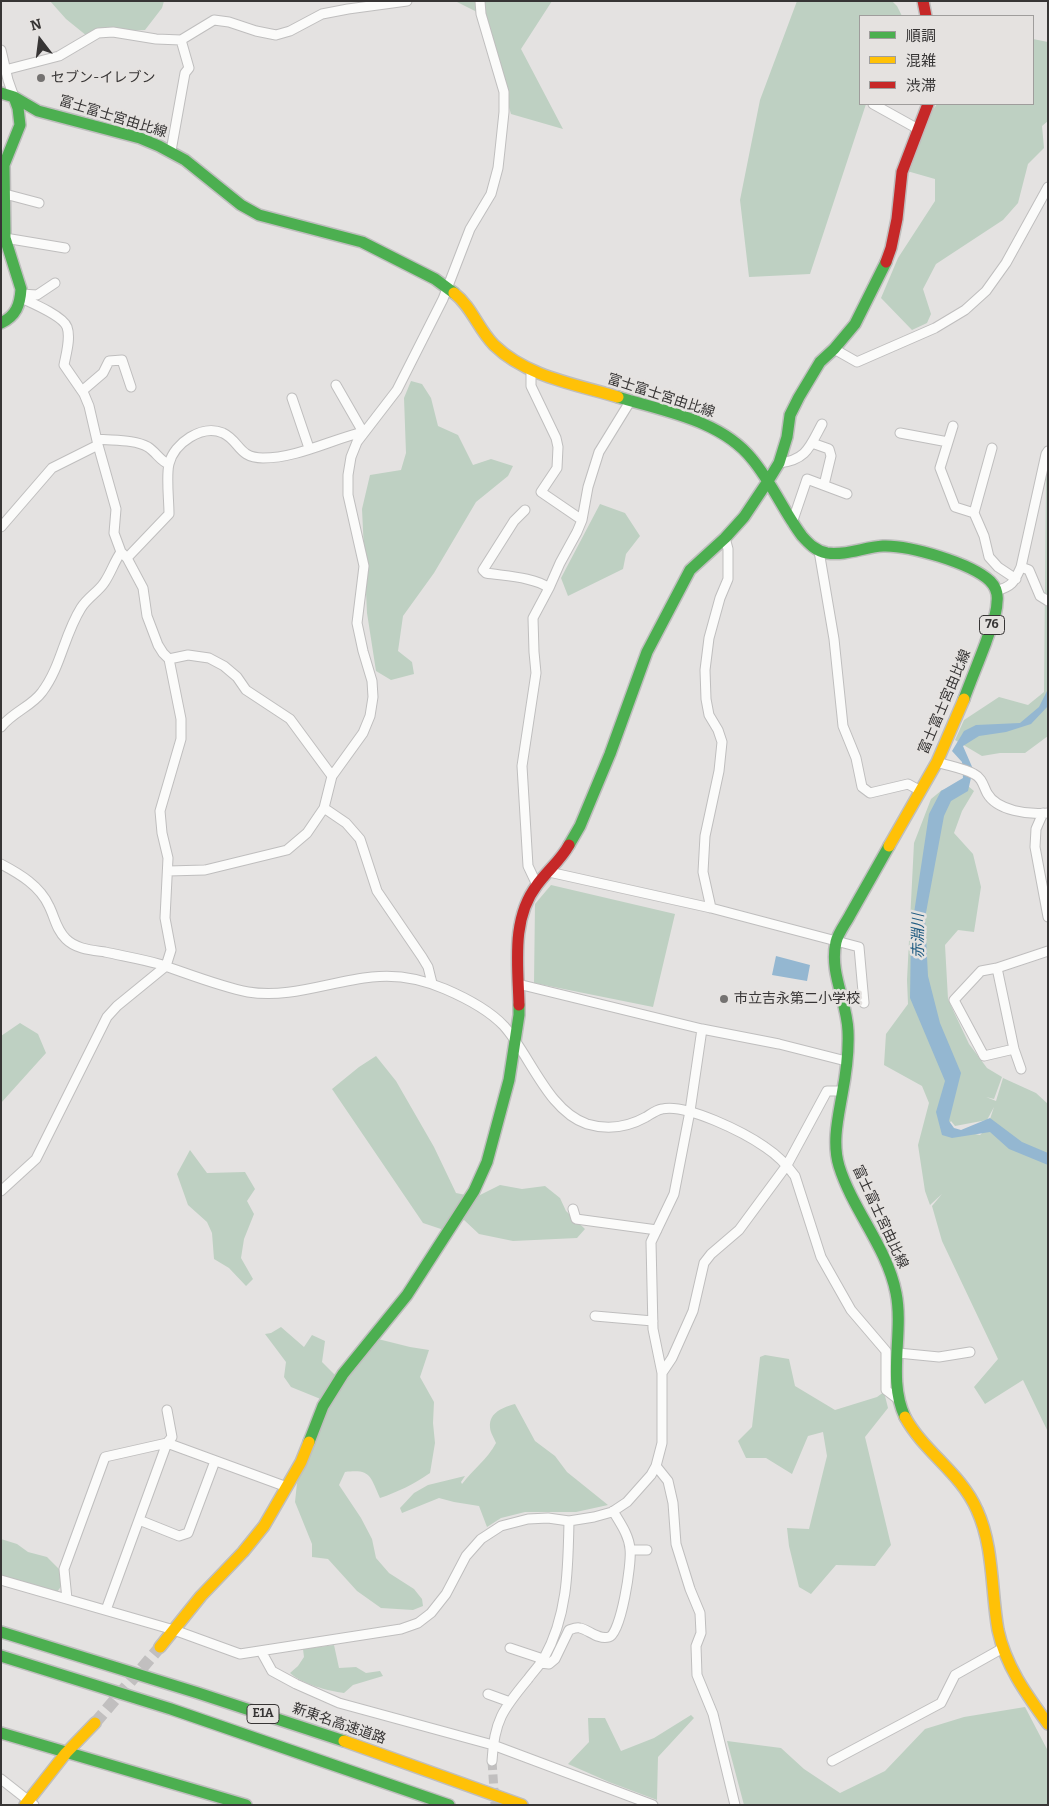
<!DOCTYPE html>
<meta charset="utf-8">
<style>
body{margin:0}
#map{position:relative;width:1049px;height:1806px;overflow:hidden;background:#e4e2e1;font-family:Bitter,"Noto Sans JP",serif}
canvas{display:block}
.frame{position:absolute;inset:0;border:2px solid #373535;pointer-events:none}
.legend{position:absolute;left:859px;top:15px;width:175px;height:90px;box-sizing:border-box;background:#e5e2e0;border:1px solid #9f9d9c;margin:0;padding:6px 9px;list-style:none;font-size:15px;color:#373535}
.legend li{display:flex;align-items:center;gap:10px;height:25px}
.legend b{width:25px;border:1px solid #9f9d9c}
.north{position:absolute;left:15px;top:15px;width:50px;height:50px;-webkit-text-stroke:4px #e5e2e0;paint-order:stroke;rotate:345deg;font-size:14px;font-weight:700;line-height:20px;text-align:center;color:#373535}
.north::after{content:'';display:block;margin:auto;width:18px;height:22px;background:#373535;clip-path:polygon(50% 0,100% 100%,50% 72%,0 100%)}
</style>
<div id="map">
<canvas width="1049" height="1806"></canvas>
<div class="frame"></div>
<ul class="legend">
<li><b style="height:6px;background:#4caf50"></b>順調</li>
<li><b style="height:6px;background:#ffc107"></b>混雑</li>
<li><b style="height:6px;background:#c62828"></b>渋滞</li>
</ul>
<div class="north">N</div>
</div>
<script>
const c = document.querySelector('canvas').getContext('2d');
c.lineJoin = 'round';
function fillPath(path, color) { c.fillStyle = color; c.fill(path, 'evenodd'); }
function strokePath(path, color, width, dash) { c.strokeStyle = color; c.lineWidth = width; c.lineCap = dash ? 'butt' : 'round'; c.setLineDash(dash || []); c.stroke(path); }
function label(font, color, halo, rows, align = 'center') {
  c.font = font + ' Bitter,"Noto Sans JP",serif'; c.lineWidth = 5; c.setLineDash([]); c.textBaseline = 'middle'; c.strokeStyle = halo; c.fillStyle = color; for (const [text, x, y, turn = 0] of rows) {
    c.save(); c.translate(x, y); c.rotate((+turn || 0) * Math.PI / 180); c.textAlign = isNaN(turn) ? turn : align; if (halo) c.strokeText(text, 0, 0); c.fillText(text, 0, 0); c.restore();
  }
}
fillPath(new Path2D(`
 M50,1h114l-2,7 -17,22 -40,2 -18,4 -21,-17z
 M455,1h97l-31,48 42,80 -52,-15 -30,-100z
 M797,1h95l5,5 5,10h-42v88h6l-56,170 -61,3 -9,-77 20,-100z
 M1033,39l15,3v79l-6,5 2,22 -16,16 -10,39 -15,17 -67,44 -13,25 8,25 -4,9 -15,7 -31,-32 17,-40 37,-57v-22l-28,-8 23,-57 7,-10h96z
 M411,381l11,3 9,14 7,28 20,9 15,30 18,-6 22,7 -5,10 -32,26 -42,71 -31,43 -5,35 14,11 2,12 -23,6 -15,-9 -9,-58 -5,-104 8,-34 31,-5 5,-17 -2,-55z
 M1048,474v262l-23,17h-25l-18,3 -27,-16 9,-20 35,-23 29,8 16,-13 2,-216z
 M600,504l25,9 15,23 -14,18 -3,15 -55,27 -7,-18z
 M968,786l6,5 -12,20 -8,22 19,21 8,33 -7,45 -16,-2 -13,15 3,54 5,11 16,34 18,24 15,9 -8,22 -8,-2 10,4 7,-23 33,15 12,11v328l-25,-52 -38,24 -11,-17 24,-28 -56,-118 -10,-35 10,-12 -12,11 -5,-14 -7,-46 11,-42 -7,-17 -38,-21 2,-31 22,-30 -1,-24 7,-137 17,-44 11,-9zM994,1107l-7,21 -7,7 -34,-7 5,-7 4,5 32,-6z
 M551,885l124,29 -22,93 -119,-24 1,-79z
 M20,1023l18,11 8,19 -45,50v-67z
 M376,1056l20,25 38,66 22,46 20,4 24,-12 22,4 23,-3 15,12 6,13 19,18 -8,9 -64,3 -34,-7 -15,-14 -23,9 -18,-6 -91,-134 27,-22z
 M190,1150l17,23 38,-1 10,17 -8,12 7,13 -10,25 -3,19 12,21 -7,7 -17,-18 -15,-9 -2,-26 -5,-11 -19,-17 -11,-31z
 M281,1327l23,20 8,-12 13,6 -3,21 19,19 37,-42 32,8 19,3 -9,27 14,25 -1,21 2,20 -5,30c-16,11 -32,19 -50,25 -10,-22 -9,-29 -35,-26l-6,13 22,33 11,21 4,19 13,15 25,16 8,10 1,7 -10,4 -32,-2 -24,-17 -29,-32 -16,-2v-13l-17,-42 2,-19 31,-81 -37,-15 -7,-10 2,-15 -21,-28 6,-1z
 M765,1355l24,4 6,27 40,24 42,-13 7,-5 4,16 -23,29 26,108 -16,21 -39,-1 -25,29 -12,-7 -10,-41 -2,-18 22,1 18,-73 -4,-24 -15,4 -16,38 -26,-16h-20l-8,-17 14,-14 8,-70z
 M515,1404l20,37 20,15 12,16 41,33 -32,7h-51l-24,6 -14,9 -8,-21 -25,-4 -15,-4 -37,15 -2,-5 14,-15 14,-8 37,-9 -4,6 1,2c11,-15 25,-24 34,-41 -2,-5 -6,-11 -6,-16 -1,-15 14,-20 25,-23z
 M1,1539l16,5 11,8 19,5 14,14 1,14 -5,7 -56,-17z
 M334,1645l5,23 17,-1 10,6 14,-2 3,5 -30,9 -9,8c-16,-2 -42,-9 -54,-20l8,-7 6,-9 -1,-8z
 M1025,1707l23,44v54h-304l-17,-64 54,7 23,21 36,24 45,-22 40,-42 39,-12z
 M691,1715l3,3 -36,39 -1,43 -48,-18 -41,-18 21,-22 -1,-24h17l16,33 33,-13z`), '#bed0c2');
fillPath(new Path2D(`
 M1048,689v17l-17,18 -25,8 -27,4 -16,10 10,23 -5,22 -17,10 -7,15 -19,102 3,58 12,47 21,50 -12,48 5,7 7,2 29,-12 32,24 26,11v12l-39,-16 -19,-17 -38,6 -10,-3 -6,-23 9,-31 -35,-83 1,-65 18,-119 12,-23 22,-13 -1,-16 -10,-11 12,-20 12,-6 44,-2 19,-16z
 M776,956l34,9 -3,16 -35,-6z`), '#94b7d1');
strokePath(new Path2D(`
 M492,1761l3,44`), '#c1bfbf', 9, [9, 4.5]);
strokePath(new Path2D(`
 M95,1723l65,-76`), '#c1bfbf', 12, [12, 6]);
const street = new Path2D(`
 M1,50l7,30 6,17
 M5,70l54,-14 39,-23 15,-1 43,7 25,1 33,-20 15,2 27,9 20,4 14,-4 32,-17 26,-5 59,-8
 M873,104l45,25
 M171,151l14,-78 4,-5 -8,-28
 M5,194l34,9
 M5,238l60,10
 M21,294l16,1 18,-12
 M834,349l23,13 78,-34 30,-18 21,-19 20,-28 42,-76
 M531,371v15l25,52 2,9 -1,21 -16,24 41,28
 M82,391l21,-18 6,-12 13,-1 9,27
 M292,398l17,50
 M953,426l-13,42 15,39 19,6
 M900,433l48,9
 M97,439c15,2 37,0 51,8 8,5 13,15 21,17
 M812,443l17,6 2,7 -7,29
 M992,448l-18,65 10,23 5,21 9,10 18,12
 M779,463c28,-3 31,-17 43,-39
 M525,510l-11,11 -31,49 3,3c18,3 49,4 63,15
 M792,523l15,-44 40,15
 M1,527l51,-59 46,-23
 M819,551l15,88 9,87 13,32 6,29 8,6 38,-9 11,6
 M127,558l42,-44c0,-14 -3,-38 0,-50 5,-21 33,-40 54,-31 17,8 15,25 40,25 34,0 67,-18 100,-26l-27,-47
 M1021,567l8,3 11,26 8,5
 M996,591c17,-5 18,-9 25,-24l25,-113 2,-3
 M169,659l19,-4 21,3 15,8 13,11 9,13 44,29 42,57
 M1,727c12,-15 31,-21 41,-35 19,-25 22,-57 39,-84 6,-10 17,-16 23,-25 7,-10 10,-21 17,-31
 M937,762c12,4 26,6 37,12 8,4 9,11 13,19 10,18 42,22 61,20
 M324,808l22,15 14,16 17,52 45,66 6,10 4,16
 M1043,813l-7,16 -1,18 13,70
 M1,864c19,10 39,22 48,42 6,12 7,23 17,33 10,10 25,11 39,13 18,4 36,7 54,12 27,9 62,23 89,28 42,7 83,-11 124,-15 26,-3 50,2 73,12 21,9 43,20 59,37 26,29 44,85 83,98 20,6 41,3 59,-7 5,-3 10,-7 16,-8 24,-6 83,24 103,38 12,8 22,18 30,29l26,81 30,53 35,41v39l13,10
 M168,871l37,-1 82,-20 20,-17 17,-25 8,-32 31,-43 7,-17 3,-19 -1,-16 -9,-30 -6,-28 7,-57 -16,-71v-20l3,-18 6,-15 40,-52 46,-91 27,-70 21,-35 7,-26 2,-18 4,-38v-20l-23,-78 -1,-13
 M549,872l162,36 148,39 5,56
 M537,885l-9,-19 -6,-100 14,-93 -2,-21 -1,-34 16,-30 11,-25 17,-31 5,-12 6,-33 11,-35 32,-52
 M711,908l-8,-36 2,-36 14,-65 3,-29 -4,-12 -9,-15 -3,-16 -1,-29 4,-32 11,-40 8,-19v-30l-3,-11
 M997,968l17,81 7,20
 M518,984l184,45 77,15 67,17
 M1014,1049l-30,7 -30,-56 27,-29 16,-3 51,-17
 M1,1191l35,-32 71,-142 10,-11 49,-40 5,-16 -6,-32 3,-60 -6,-25 -2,-22 21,-72v-20l-12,-60 -6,-6 -5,-8 -11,-29 -4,-28 -16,-30 -6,-6 -7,-19 2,-24 -18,-64 -9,-39 -5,-12 -20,-29c2,-11 7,-27 3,-38 -4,-11 -35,-24 -46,-29
 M573,1209l3,10 81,11
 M595,1316l58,5
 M898,1353l41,4 31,-5
 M662,1373l-9,-44 -2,-87 23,-48 16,-83 12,-82
 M656,1466l12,15 5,22 3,41 14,45 10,24 1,20 -5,13 1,29 16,39 22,91
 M139,1520l40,16 9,-3 27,-72
 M631,1550h16
 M1,1580l173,50 66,24 161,-25 17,-6 13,-10 15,-19 20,-38 15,-17 20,-13 27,-7 20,-1 21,3 25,-4 18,-5 15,-10 24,-27 5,-9 6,-23v-70l10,-15 21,-47 11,-48 7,-9 28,-24 48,-65 40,-74h15
 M67,1599l-3,-30 41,-112 62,-14 120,44
 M106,1610l61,-167 5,-6 -5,-27
 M510,1648l33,11
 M261,1651l11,20 24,13 43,19 154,42 160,60
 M540,1663l9,1 6,-5 14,-29c3,-1 7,-3 11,-2 9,2 18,12 29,9 12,-3 23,-74 21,-88 -1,-14 -10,-26 -17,-38
 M488,1694l22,8
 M492,1761c2,-40 11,-52 36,-82 5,-7 12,-14 16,-21 24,-43 24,-90 25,-137
 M832,1761l109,-58 14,-28 48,-27
 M1,1779l33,26`);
const fast = new Path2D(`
 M1,93l13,4 24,14 102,27 19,8 26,14 56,45 18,10 103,27 73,37 19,14
 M1,323c15,-7 19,-18 20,-34l-16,-51 -1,-73 16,-40 -2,-17 -4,-11
 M618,397c45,14 103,23 134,62 20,24 32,53 50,77 7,8 14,15 25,17 19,3 37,-6 56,-7 26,-1 88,17 107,35 6,6 8,14 7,21 0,14 -7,27 -11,40 -7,19 -15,38 -22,57
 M569,845l11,-19 30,-72 37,-102 43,-82 35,-32 19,-21 24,-36 11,-18 8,-26 3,-22 9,-18 21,-35 14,-13 21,-25 31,-62
 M889,846c-13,23 -26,46 -39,69 -4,8 -12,18 -14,27 -7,31 11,59 12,89 1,21 -2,43 -6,64 -4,23 -10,48 -3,71 14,45 48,81 57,127 8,40 -9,86 9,124
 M309,1442l14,-36 20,-32 64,-79 67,-104 13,-29 22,-82 10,-65v-10
 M1,1632l197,61 146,48
 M1,1656l170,53 278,96
 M1,1733l245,72`);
const slow = new Path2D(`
 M454,293c18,14 24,36 40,52 33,32 81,39 124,52
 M889,846l48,-84 27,-63
 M905,1417c19,35 56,56 72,93 17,37 14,81 21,120 8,37 29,65 50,94
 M160,1647l41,-51 42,-44 21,-26 37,-64 8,-20
 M344,1741l178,64
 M25,1805l41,-52 29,-30`);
const jam = new Path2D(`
 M923,1l3,15
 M886,262l5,-14 6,-29 5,-47 26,-68
 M519,1005c-1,-41 -8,-86 18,-120 10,-14 24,-25 32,-40`);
strokePath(street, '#bfbebe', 11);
strokePath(fast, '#bfbebe', 14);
strokePath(slow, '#bfbebe', 14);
strokePath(jam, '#bfbebe', 14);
strokePath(street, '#fbfbfa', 9);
strokePath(fast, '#4caf50', 11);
strokePath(slow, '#ffc107', 11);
strokePath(jam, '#c62828', 11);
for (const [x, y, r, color] of [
 [41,78,5,"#747271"],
 [724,999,5,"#747271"]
]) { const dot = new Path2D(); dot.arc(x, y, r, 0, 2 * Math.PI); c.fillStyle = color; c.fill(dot); strokePath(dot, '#e5e2e0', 2); }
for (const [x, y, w] of [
 [992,625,25],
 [263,1714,32]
]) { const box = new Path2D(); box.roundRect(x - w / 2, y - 9.5, w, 19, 4); c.fillStyle = '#e5e2e0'; c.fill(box); strokePath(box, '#373535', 1); }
label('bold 12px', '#373535', null, [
 ["76",992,625],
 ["E1A",263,1714]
]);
label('14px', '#373535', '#e5e2e0', [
 ["セブン-イレブン",51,78],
 ["市立吉永第二小学校",734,999]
], 'left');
label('14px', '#373535', '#e5e2e0', [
 ["富士富士宮由比線",113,117,17],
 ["富士富士宮由比線",661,396,18],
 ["富士富士宮由比線",945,702,-67],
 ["富士富士宮由比線",880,1217,65],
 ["新東名高速道路",339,1724,19]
]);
label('italic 15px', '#215c82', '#e5e2e0', [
 ["赤淵川",919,936,-90]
]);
</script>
